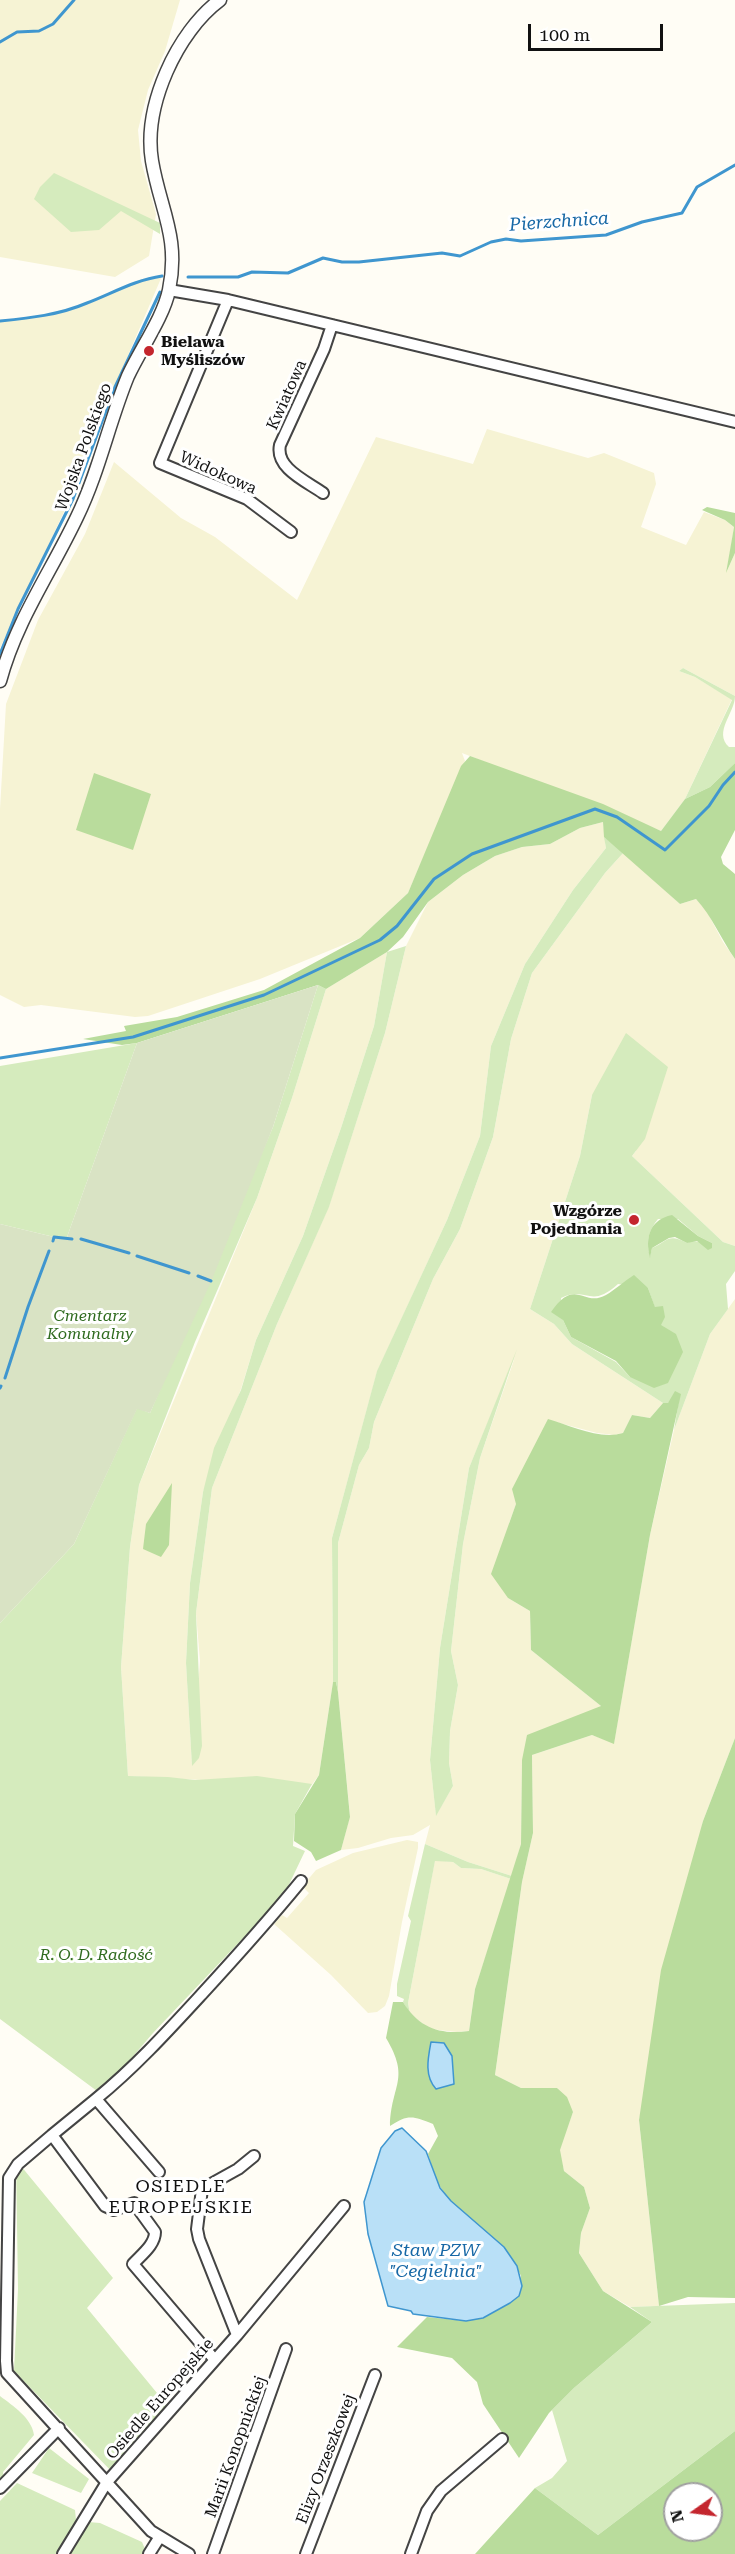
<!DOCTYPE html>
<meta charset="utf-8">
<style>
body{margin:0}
#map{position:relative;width:735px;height:2554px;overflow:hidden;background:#fffdf5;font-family:"Roboto Serif",serif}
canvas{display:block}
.north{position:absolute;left:663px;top:2482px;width:60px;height:60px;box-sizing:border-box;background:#fff;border:2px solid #a0a0a0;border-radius:50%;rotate:256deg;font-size:16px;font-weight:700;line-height:24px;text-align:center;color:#111}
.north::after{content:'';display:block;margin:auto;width:21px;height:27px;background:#c4262e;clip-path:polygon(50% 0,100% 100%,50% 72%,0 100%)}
.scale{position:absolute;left:528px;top:24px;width:135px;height:27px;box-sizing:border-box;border:3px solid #111;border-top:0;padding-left:8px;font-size:18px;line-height:21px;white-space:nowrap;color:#111;-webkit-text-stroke:4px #fff;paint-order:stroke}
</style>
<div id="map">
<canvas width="735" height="2554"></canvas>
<div class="north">N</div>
<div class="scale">100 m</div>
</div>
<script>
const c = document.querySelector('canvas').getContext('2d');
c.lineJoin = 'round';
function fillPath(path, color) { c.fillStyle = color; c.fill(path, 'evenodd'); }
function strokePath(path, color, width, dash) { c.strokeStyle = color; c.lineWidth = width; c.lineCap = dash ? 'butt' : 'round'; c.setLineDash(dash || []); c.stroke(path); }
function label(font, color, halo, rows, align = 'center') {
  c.font = font + ' "Roboto Serif",serif'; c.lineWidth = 6; c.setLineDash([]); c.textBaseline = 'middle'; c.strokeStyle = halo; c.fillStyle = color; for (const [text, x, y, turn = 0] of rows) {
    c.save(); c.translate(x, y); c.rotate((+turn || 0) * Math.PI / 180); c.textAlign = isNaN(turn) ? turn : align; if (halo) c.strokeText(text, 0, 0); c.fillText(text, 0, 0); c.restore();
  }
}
fillPath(new Path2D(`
 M0,0h180l-15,51 -17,39 -10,40 3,31 15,53 -7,42 -34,21 -115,-20z
 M162,276l-51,119 -40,102 -71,151v-327l39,-4 47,-13 56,-25z
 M487,429l101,29 16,-5 50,20 2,11 -15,43 45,18 18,-33 21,8 9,7 -7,44 8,-18v143l-52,-28 -4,3 16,6 37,22 -47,100 -24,32 -199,-78 3,8 -57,132 -48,45 -100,41 -112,37 -13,1 -94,-12 -17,2 -24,-12v-186l6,-105 32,-84 47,-86 29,-72 67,56 34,19 82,63 79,-163 97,27z
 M603,822l3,26 -33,42 -48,74 -34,82 -11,90 -33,84 -70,152 -45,166 1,144 -14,93 -8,11 -183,-10 -7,-109 9,-120 9,-62 118,-287 35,-100 34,-109 61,-37 -13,74 -33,102 -38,108 -47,104 -15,49 -38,103 -13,91 -4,80 6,102 8,-104 -4,-48 16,-125 65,-164 52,-118 56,-173 21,-87 22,-44 35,-27 32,-19 27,-9 28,-3 30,-16z
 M624,852l56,52 16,-5 9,9 18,34 12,17v287l-12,-4 -91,-86 4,-5 -44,-56 -12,61 -50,153 24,15 18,20 91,59 -13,15 -18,-3 -9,18 -9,2 -17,-2 -49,-13 -39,103 -1,75 22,13 1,39 70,56 -79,54 -1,84 -9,32 -44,-14 -43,-18 5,-19 -17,10 -22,3 -33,10 -17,2 9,-34 -12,-124v-149l21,-78 10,-17 5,-26 59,-143 27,-50 33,-92 18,-98 21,-66 73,-100zM515,1357l-35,101 -17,86 -12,107 7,34 -8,46 -1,32 4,23 -17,29 -6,-55 10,-112 29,-180z
 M735,1299v439l-32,83 -64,299 20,186 -29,1 -27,-16 -24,-38 2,-20 9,-25 -6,-21 -20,-16 -5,-21 14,-38 -16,-24h-36l-26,-13 27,-193 11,-49 -1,-78 60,-20 22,8 36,-208 24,-105 36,-96z
 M407,1840l11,2v6l-16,74 -13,74 -4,10 -8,6 -9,1 -37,-38 -57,-51 8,-9 5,3 22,-25 -5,-5 1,-5 11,-13 37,-17z
 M435,1860l18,2 8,6 20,1 30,10 -36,110 -6,42 -13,1 -26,-3 -20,-15 -2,-11z`), '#f6f3d4');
fillPath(new Path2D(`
 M54,173l106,50v11l-39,-23 -22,19 -28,2 -37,-33 6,-12z
 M683,668l52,28c0,17 -22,36 -6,51h6v16l-25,24 -25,12 47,-99 -37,-23 -16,-6z
 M604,837l20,15 -19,21 -73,100 -21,66 -18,98 -33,92 -27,50 -59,143 -5,26 -10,17 -21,78v149l-2,-10h-3l-1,-144 45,-167 70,-151 33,-84 11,-90 34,-82 48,-74 33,-42z
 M406,946l-21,87 -56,174 -52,117 -65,164 -16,125 6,133 -3,12 -7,8 -6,-103 4,-80 13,-91 11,-44 27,-58 15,-50 47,-104 38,-108 33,-102 13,-74z
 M318,985l8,4 -34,109 -35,100 -62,144 -56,143 -9,62 -9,120 7,109 40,1 27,3 62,-4 55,8 -17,30 -2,32 12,5 -21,44 -131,138 -48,56 -8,2 -97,-72v-396l74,-79 63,-136 13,5 123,-286z
 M626,1033l42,34 -23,72 -13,17 91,86 12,4v25l-9,13 2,25 -18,25 -36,96 6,-36 -12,9h-5l-91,-59 -18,-20 -24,-15 50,-153 12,-61zM658,1219h20l20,17 14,7 -21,-2 -4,2c-20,-10 -18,-2 -35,5l-2,9c-4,-15 -2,-26 8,-38zM618,1284l30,4 13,37 -31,52 -14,-15 -45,-25 -8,-17 -2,-22c27,-13 28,12 57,-14z
 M137,1043l-70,194h-13l-54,-13v-158z
 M517,1349l-37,109 -17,86 -12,107 7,34 -8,46 -1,32 4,23 -17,30 -6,-56 10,-112 29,-180z
 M425,1844l43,18 44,14 -1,3 -30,-10 -20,-1 -8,-6 -18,-1 -27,142 2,11 -7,-12 1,-3 -7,-3v-12l14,-63 -3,-5z
 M16,2160l97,118 -26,30 84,102 -57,64 -100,-103 4,-82z
 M735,2303v128l-137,104 -63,-47 17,-10 15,-17 -15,-51 22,-22 78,-66 -22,-15z
 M0,2396c13,10 32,22 34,39l-31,37 1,8 -4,4z
 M49,2448l40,31 -8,14 -49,-20z
 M17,2483l58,27 1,10 -20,34h-56v-53z
 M88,2522l12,1 42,19 3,7 -2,5h-71l-4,-3z`), '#d5ebbd');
fillPath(new Path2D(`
 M707,507l28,6v40l-9,20 8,-46 -9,-7 -23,-10z
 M470,756l133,48 58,27 24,-32 25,-12 25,-24v67l-14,27 2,7 12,10v85c-14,-20 -23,-43 -39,-60l-16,5 -76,-67 -1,-15 -23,6 -30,16 -28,3 -27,9 -32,19 -35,27 -25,35 -16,15 -61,37 -8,-4 -181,58 -15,2 -39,-6 43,-8 -2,-5 53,-9 87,-27 96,-52 48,-45 53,-127z
 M94,773l57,21 -18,56 -57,-20z
 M672,1215l26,21 14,7v5l-4,2 -11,-9 -10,2 -12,-6 -6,1 -17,10 -2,10c-5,-20 -1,-38 22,-43z
 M634,1275l14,13 7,19 8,-1 2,11 -4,8 15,9 7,18 -15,31 -14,5 -24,-11 -14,-16 -45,-24 -8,-17 -12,-8c25,-36 32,-4 55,-17 9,-5 18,-14 28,-20z
 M675,1391l6,3 -31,141 -36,209 -22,-9 -60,20 1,78 -11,49 -27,193 26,13h36l10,9 6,15 -13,38 4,21 20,16 6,21 -9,25 -2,20 24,38 49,31 -78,66 -25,25 -30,45 -36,-54 -6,-22 -25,-24 -55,-11 30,-30 39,4 17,-3 27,-15 11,-27c-17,-40 -58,-53 -80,-88 -6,-9 -9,-23 -13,-34l10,-18 -5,-12c-20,-8 -25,-10 -43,2 1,-42 21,-46 -4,-88l7,-36h10c16,26 37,33 66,29l6,-42 46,-145 1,-84 5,-25 74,-29 -70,-56 -1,-39 -22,-13 -17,-24 25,-70 -4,-15 36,-70c23,7 52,21 75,14l9,-18 18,3 13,-15h5z
 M172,1483l-3,62 -8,12 -18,-8 3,-25z
 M333,1682h3l2,10 12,125 -9,33 -25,11 -5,-9 -17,-11 1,-27 24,-39z
 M735,1738v560l-47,-1 -29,9 -20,-186 22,-150 42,-149z
 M735,2431v123h-260l60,-66 63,47zM675,2494h36v36h-36z`), '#b9dc9c');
fillPath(new Path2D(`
 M318,985l-45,142 -62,155 -61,131 -13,-4 -63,135 -74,79v-399l58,14 9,-1 70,-194z`), '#d9e3c4');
const water = new Path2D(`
 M431,2042l13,1 8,13 2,28 -18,5c-12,-13 -8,-31 -5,-47z
 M402,2128l24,23 14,37 11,13 53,46 13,19 5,20 -3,10 -9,7 -27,15 -17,3 -53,-7 -2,-3 -23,-5 -20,-72 -4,-32 17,-54 14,-17z`);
fillPath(water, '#b9e0f7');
strokePath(water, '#3f96cf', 1.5);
strokePath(new Path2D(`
 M0,42l17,-10 22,-1 14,-7 21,-24
 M188,277h50l14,-5 36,1 35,-15 19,4h17l83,-9 18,3 31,-14 15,-3 15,2 85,-6 36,-13 40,-9 15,-26 38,-22
 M0,321c30,-3 59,-6 87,-18 26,-10 48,-23 75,-27
 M0,654l18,-45 55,-110 42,-112 45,-95
 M0,1058l133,-21 131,-42 116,-55 17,-14 37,-47 38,-25 123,-45 22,8 48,33 44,-44 14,-21 12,-13
 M81,1239l48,14
 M53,1241l1,-4 18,2
 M137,1256l52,17
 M198,1276l13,5
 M5,1378l23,-71 21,-56
 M0,1388l1,-2`), '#3f96cf', 3);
const minor = new Path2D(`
 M169,290l59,10 507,122
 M228,300l-68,163 87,36 44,33
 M323,493c-17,-12 -48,-25 -43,-48l44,-96 8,-24
 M96,2099c38,-31 71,-67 105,-104 34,-37 68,-75 100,-114
 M52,2135l-34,29 -9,14 -3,183 1,12 144,158 38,23
 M159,2172l-63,-73 -44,36 53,71 9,4 20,-7 21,29c0,13 -14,23 -22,32l81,95
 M237,2335l107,-129
 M0,2488l59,-60
 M63,2554l44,-72 130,-147 -38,-96 -2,-10 5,-40 36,-20 16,-13
 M149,2554l10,-16
 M213,2554l73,-205
 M306,2554l69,-179
 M411,2554l16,-43 14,-20 61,-52`);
const tertiary = new Path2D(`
 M0,681c16,-60 51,-109 77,-164 22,-45 32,-95 51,-141 12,-26 36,-60 41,-86 11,-53 -9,-81 -17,-129 -9,-55 25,-129 68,-161`);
strokePath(minor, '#444', 14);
strokePath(tertiary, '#444', 15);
strokePath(minor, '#fff', 10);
strokePath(tertiary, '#fff', 12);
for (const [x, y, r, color] of [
 [149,351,6,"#c4262e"],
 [634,1220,6,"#c4262e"]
]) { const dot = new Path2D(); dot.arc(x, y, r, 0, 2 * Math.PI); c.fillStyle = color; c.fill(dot); strokePath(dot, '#fff', 2); }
label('bold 16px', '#111', '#fff', [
 ["Bielawa",161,342],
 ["Myśliszów",161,360],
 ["Wzgórze",622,1211,"right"],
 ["Pojednania",622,1229,"right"]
], 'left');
label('16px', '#111', '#fff', [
 ["Kwiatowa",287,395,-66],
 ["Wojska Polskiego",84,447,-70],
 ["Widokowa",218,473,24],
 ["Osiedle Europejskie",160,2399,-49],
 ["Marii Konopnickiej",236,2447,-70],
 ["Elizy Orzeszkowej",326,2459,-69]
]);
label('italic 16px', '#2f6b1f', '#fff', [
 ["Cmentarz",90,1316],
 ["Komunalny",90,1334],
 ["R. O. D. Radość",96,1955]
]);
label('italic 18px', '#1768a6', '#fff', [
 ["Pierzchnica",559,222,-4],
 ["Staw PZW",436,2251],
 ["\"Cegielnia\"",436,2272]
]);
c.letterSpacing = '1.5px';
label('18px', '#111', '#fff', [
 ["OSIEDLE",181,2187],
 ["EUROPEJSKIE",181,2208]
]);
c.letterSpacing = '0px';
</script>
